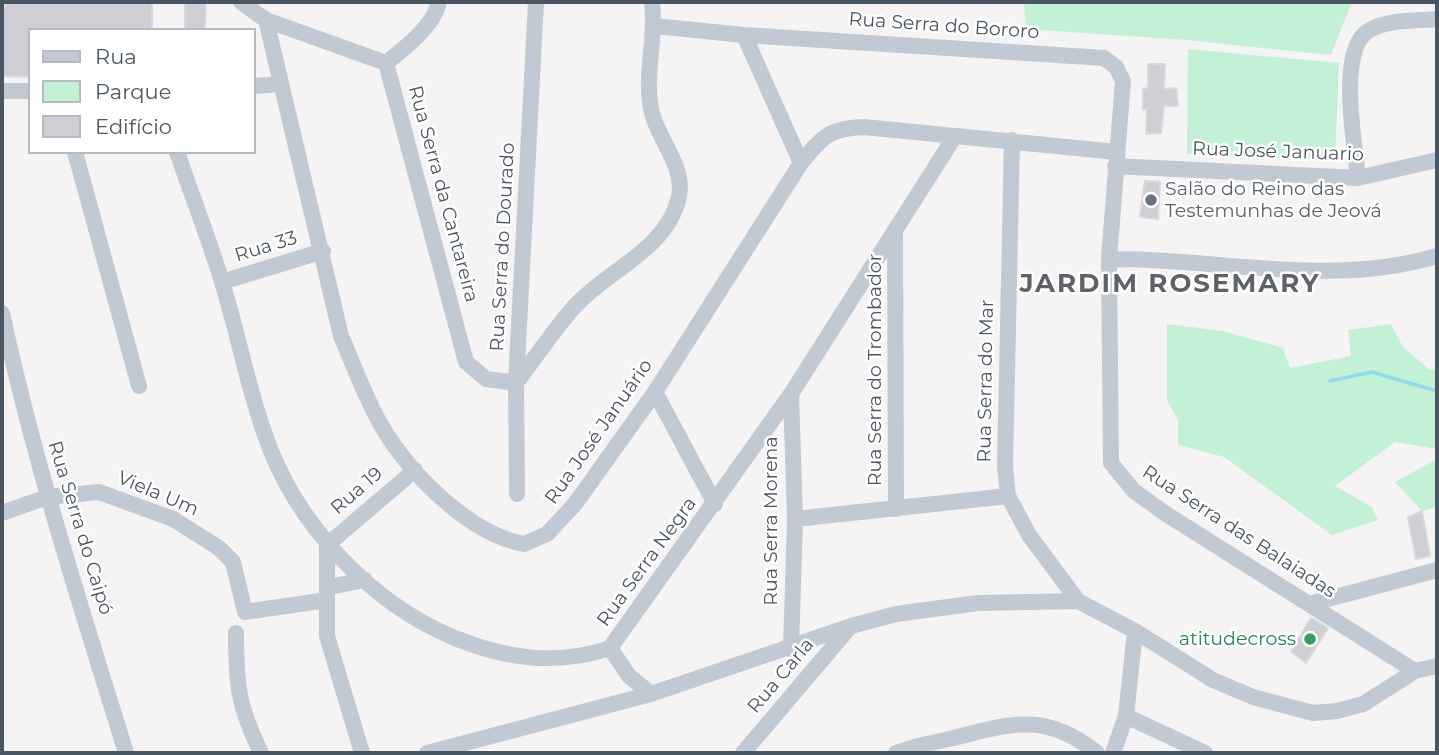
<!DOCTYPE html>
<meta charset="utf-8">
<style>
body{margin:0}
#map{position:relative;width:1439px;height:755px;overflow:hidden;background:#f5f3f3;font-family:Montserrat,sans-serif}
canvas{display:block}
.frame{position:absolute;inset:0;border:4px solid #4a5661;pointer-events:none}
.legend{position:absolute;left:28px;top:28px;width:228px;height:126px;box-sizing:border-box;background:#fff;border:2px solid #b7bbc0;margin:0;padding:9px 12px;list-style:none;font-size:21px;color:#4a5661}
.legend li{display:flex;align-items:center;gap:14px;height:35px}
.legend b{width:35px;border:2px solid #b7bbc0}
</style>
<div id="map">
<canvas width="1439" height="755"></canvas>
<div class="frame"></div>
<ul class="legend">
<li><b style="height:9px;background:#c1cad2"></b>Rua</li>
<li><b style="height:19px;background:#c3f1d5"></b>Parque</li>
<li><b style="height:19px;background:#cdcfd5"></b>Edifício</li>
</ul>
</div>
<script>
const c = document.querySelector('canvas').getContext('2d');
c.lineJoin = 'round';
function fillPath(path, color) { c.fillStyle = color; c.fill(path, 'evenodd'); }
function strokePath(path, color, width, dash) { c.strokeStyle = color; c.lineWidth = width; c.lineCap = dash ? 'butt' : 'round'; c.setLineDash(dash || []); c.stroke(path); }
function label(font, color, halo, rows, align = 'center') {
  c.font = font + ' Montserrat,sans-serif'; c.lineWidth = 5; c.setLineDash([]); c.textBaseline = 'middle'; c.strokeStyle = halo; c.fillStyle = color; for (const [text, x, y, turn = 0] of rows) {
    c.save(); c.translate(x, y); c.rotate((+turn || 0) * Math.PI / 180); c.textAlign = isNaN(turn) ? turn : align; if (halo) c.strokeText(text, 0, 0); c.fillText(text, 0, 0); c.restore();
  }
}
fillPath(new Path2D(`
 M1024,2h328l-21,53 -145,-15 -160,-11z
 M1188,49l151,14 -4,97 -148,-6z
 M1167,324l56,7 60,17 7,20 61,-12 -3,-26 43,-6 12,23 27,23 7,-1v80l-42,-7 -60,44 37,21 6,13 -46,15 -108,-78 -46,-12v-25l-11,-20z
 M1437,459v48l-15,4 -27,-29z`), '#c3f1d5');
strokePath(new Path2D(`
 M1330,381l42,-9 65,19`), '#90daee', 3.5);
const building = new Path2D(`
 M6,2h146v28h-122l-1,47 -27,-1v-68h3z
 M185,2h21l-1,28h-20z
 M1148,64h17l-1,25 12,-1 2,18h-14l-3,27 -15,1 1,-26 -4,2v-21l5,-1z
 M1145,181l15,1 -2,37 -18,-2z
 M1422,511l8,45 -14,3 -8,-42z
 M1311,618l17,10 -22,35 -15,-12z`);
fillPath(building, '#cdcfd5');
strokePath(building, '#d7d9de', 2);
strokePath(new Path2D(`
 M241,2l25,18 120,43
 M266,20l75,316c13,30 24,61 40,89 28,48 88,109 143,119l23,-10 28,-30 80,-112 146,-229c21,-26 28,-35 63,-36l253,25
 M655,26l89,9 360,23 12,9 7,14 -14,178 2,204 23,28 32,23 249,157
 M744,35l57,128
 M386,63l80,299 20,17 30,4
 M386,63c19,-15 48,-37 53,-61
 M254,86l26,-2
 M2,91h28
 M1012,140l-7,327 3,29 21,39 49,66
 M75,152l64,234
 M177,152c15,44 32,87 45,130 16,51 25,103 43,153 30,88 105,168 190,203 51,21 102,28 155,10l181,-254 164,-258
 M1115,166l243,12 79,-18
 M1358,178c-3,-33 -21,-127 10,-147 19,-12 48,-10 69,-12
 M895,232l1,277
 M1109,259c109,-1 221,29 328,-3
 M222,282l101,-31
 M2,313c32,149 79,294 124,440
 M516,383c19,-25 37,-52 58,-76 33,-37 93,-57 105,-110 6,-31 -20,-56 -27,-84 -9,-37 5,-74 0,-111
 M655,392l60,112
 M517,494l-1,-111 20,-381
 M2,513l45,-16 52,-5 74,27 46,29 14,14 12,50 82,-12
 M795,519l213,-23
 M327,545v91l35,117
 M327,545l88,-75
 M329,587l36,-7
 M1309,604l128,-34
 M236,633c0,52 2,72 25,120
 M610,648l19,28 22,18
 M791,649l4,-130 -4,-125
 M1126,716l79,37
 M427,753l224,-59 200,-68 45,-12 82,-11 100,-2 57,30 78,49 40,17 60,16 24,-2 26,-7 52,-33 22,-5
 M743,753l106,-125
 M896,753c18,-7 39,-11 58,-15 57,-15 93,-26 143,15
 M1113,753l13,-37 9,-85`), '#c1cad2', 16);
for (const [x, y, r, color] of [
 [1151,200,7,"#6b7280"],
 [1310,639,7,"#2e9e5b"]
]) { const dot = new Path2D(); dot.arc(x, y, r, 0, 2 * Math.PI); c.fillStyle = color; c.fill(dot); strokePath(dot, '#fff', 2.5); }
label('19px', '#4a5661', '#fff', [
 ["Rua Serra do Bororo",944,26,4],
 ["Rua José Januario",1278,152,2],
 ["Rua Serra da Cantareira",443,194,75],
 ["Rua 33",266,247,-17],
 ["Rua Serra do Dourado",503,247,-87],
 ["Rua Serra do Trombador",875,370,-90],
 ["Rua Serra do Mar",986,381,-89],
 ["Rua José Januário",599,432,-55],
 ["Rua 19",357,491,-41],
 ["Viela Um",158,494,23],
 ["Rua Serra Morena",771,521,-90],
 ["Rua Serra do Caipó",80,528,73],
 ["Rua Serra das Balaiadas",1239,532,33],
 ["Rua Serra Negra",647,562,-54],
 ["Rua Carla",781,676,-50]
]);
label('19px', '#5b616d', '#fff', [
 ["Salão do Reino das",1165,189],
 ["Testemunhas de Jeová",1165,211]
], 'left');
label('19px', '#27864d', '#fff', [
 ["atitudecross",1296,639]
], 'right');
c.letterSpacing = '2px';
label('bold 26px', '#5f6368', '#fff', [
 ["JARDIM ROSEMARY",1170,284]
]);
c.letterSpacing = '0px';
</script>
